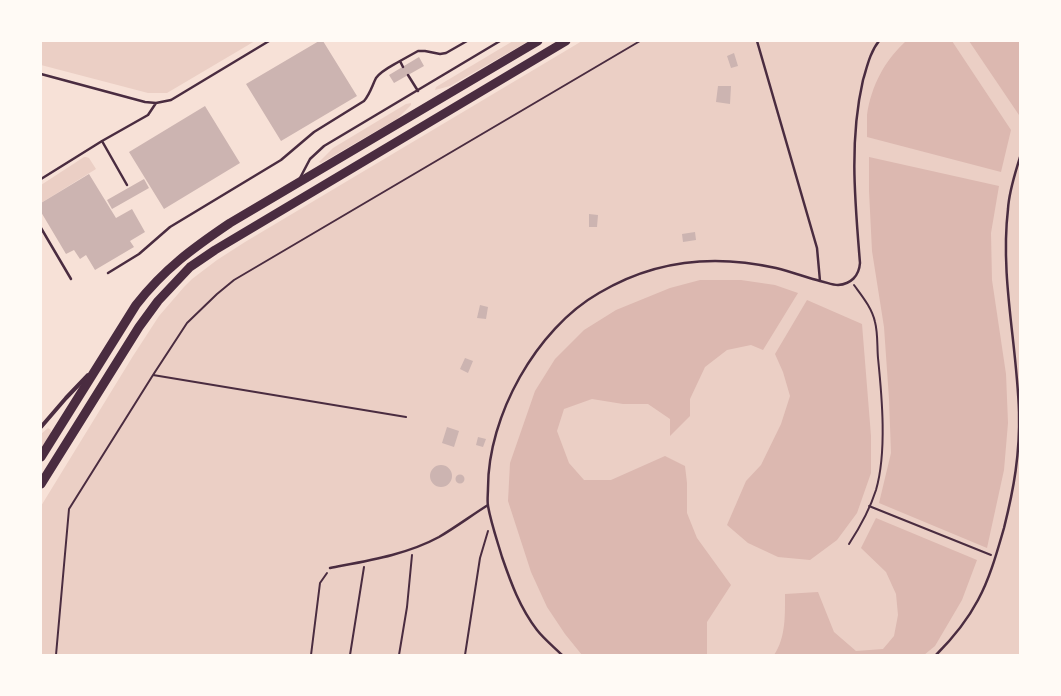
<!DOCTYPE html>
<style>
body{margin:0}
#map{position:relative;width:1061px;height:696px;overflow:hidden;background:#f7e1d7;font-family:Helvetica,sans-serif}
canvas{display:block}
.frame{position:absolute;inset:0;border:42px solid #fffaf5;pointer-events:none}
</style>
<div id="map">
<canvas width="1061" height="696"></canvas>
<div class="frame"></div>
</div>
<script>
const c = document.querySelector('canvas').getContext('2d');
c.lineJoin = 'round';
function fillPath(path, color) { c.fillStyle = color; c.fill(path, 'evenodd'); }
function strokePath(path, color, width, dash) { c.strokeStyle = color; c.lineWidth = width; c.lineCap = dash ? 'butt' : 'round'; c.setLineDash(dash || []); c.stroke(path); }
fillPath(new Path2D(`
 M41,41h214l-88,52h-19l-107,-28z
 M513,41h16l-79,45 -15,4 1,-3z
 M582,41h438v614h-979v-149l92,-150 26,-40 25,-29 8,-8 25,-19 28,-18z
 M411,103v2l-14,14 -76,44 -2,-1 14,-14 73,-44z
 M84,157h2l3,1 7,11 -55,34v-18z
 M48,428l3,2v4l-10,15v-15z`), '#ebcfc5');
fillPath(new Path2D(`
 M906,41h46l59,89 -10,42 -134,-35c0,-7 0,-15 0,-22 4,-29 18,-55 39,-74z
 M969,41h51l-1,74z
 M869,157l130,29 -8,47 1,47 14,94 2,49 -4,47 -17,78 -108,-45 12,-50 -2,-54 -5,-72 -12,-76 -3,-60z
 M700,280h41l34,5 23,8 -35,57 -12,-5 -24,5 -22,17 -15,32v17l-20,20v-17l-22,-15h-25l-31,-5 -28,10 -7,22 12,32 15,17h27l54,-24 20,10 2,17v30l10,25 34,47 -24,37v33h-125l-17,-21 -18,-27 -16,-35 -23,-71 2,-38 25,-72 20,-32 29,-29 32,-20 54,-22z
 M807,300l55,24 9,112v37l-14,40 -20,27 -27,20 -32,-3 -30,-14 -21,-18 19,-44 15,-16 20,-41 9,-28 -7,-24 -8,-18z
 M876,518l101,42 -15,40 -27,46 -11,9h-150c12,-17 11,-41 11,-61l33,-2 16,40 22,19 27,-2 11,-13 4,-21 -2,-21 -10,-22 -25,-24z`), '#dcb8b0');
fillPath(new Path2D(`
 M319,41h4l34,55 -76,45 -35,-57z
 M734,53l4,13 -7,2 -4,-12z
 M419,57l5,9 -30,17 -5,-8z
 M718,86h13l-1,18 -14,-2z
 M205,106l35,57 -76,46 -35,-57z
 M89,174l27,44 16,-9 13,23 -15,9 4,6 -39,23 -9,-15 -6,4 -6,-9 -8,4 -25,-42v-9z
 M144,179l5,9 -37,21 -5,-9z
 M589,214l9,1 -1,12h-8z
 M695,232l1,8 -13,2 -1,-8z
 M480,305l8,2 -2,12 -9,-1z
 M465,358l8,3 -5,12 -8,-4z
 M447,427l12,4 -5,16 -12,-4z
 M478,437l8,2 -3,8 -7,-2z
 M430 476a11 11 0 1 1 22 0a11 11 0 1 1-22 0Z
 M455.5 479a4.5 4.5 0 1 1 9 0a4.5 4.5 0 1 1-9 0Z`), '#ccb4b1');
strokePath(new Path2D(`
 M153,375l253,42
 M869,506l122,49
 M849,544c11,-17 21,-35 27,-54 11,-38 6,-93 2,-132 -1,-11 0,-25 -3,-36 -3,-14 -13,-26 -21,-37
 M56,655l13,-146 84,-134 34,-52 30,-29 17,-14 406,-239
 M311,655l9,-72 7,-10
 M350,655l14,-88
 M399,655l8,-48 5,-52
 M465,655l15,-97 8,-27`), '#4a2c40', 2);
strokePath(new Path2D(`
 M757,41l60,207 3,33
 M403,67l-3,-6 18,-10h7l15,3 6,-1 21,-12
 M41,74l104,28 11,1 15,-3 98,-59
 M408,75l10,16
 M102,141l25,44
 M300,178l10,-19 14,-13 176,-105
 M41,179l61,-38 46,-26 8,-12
 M41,228l30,51
 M108,273l31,-19 31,-27 111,-67 33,-28 50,-31c6,-7 8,-15 12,-23 6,-8 16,-12 24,-17
 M330,568c36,-7 76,-13 109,-31 17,-10 33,-22 49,-32
 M562,655c-8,-8 -18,-16 -25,-25 -17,-22 -26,-47 -35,-73 -5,-17 -11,-34 -14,-51 -1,-6 0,-12 0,-18 0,-72 48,-159 111,-195 55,-33 115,-39 177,-25 15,4 30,9 44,13 6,1 12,4 18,4 13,-1 21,-9 22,-22 -5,-62 -11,-122 3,-183 4,-13 7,-28 16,-39
 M936,655c16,-16 32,-36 42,-55 12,-22 19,-48 26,-72 10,-40 16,-74 15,-116 -2,-68 -19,-135 -11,-203 1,-18 7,-35 12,-52`), '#4a2c40', 2.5);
strokePath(new Path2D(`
 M41,427l25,-29 22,-23`), '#4a2c40', 4);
strokePath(new Path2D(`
 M41,457l95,-152c28,-36 57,-57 94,-82l308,-182
 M41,484l98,-157 19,-26 32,-34 25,-17 351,-209`), '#4a2c40', 9);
</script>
